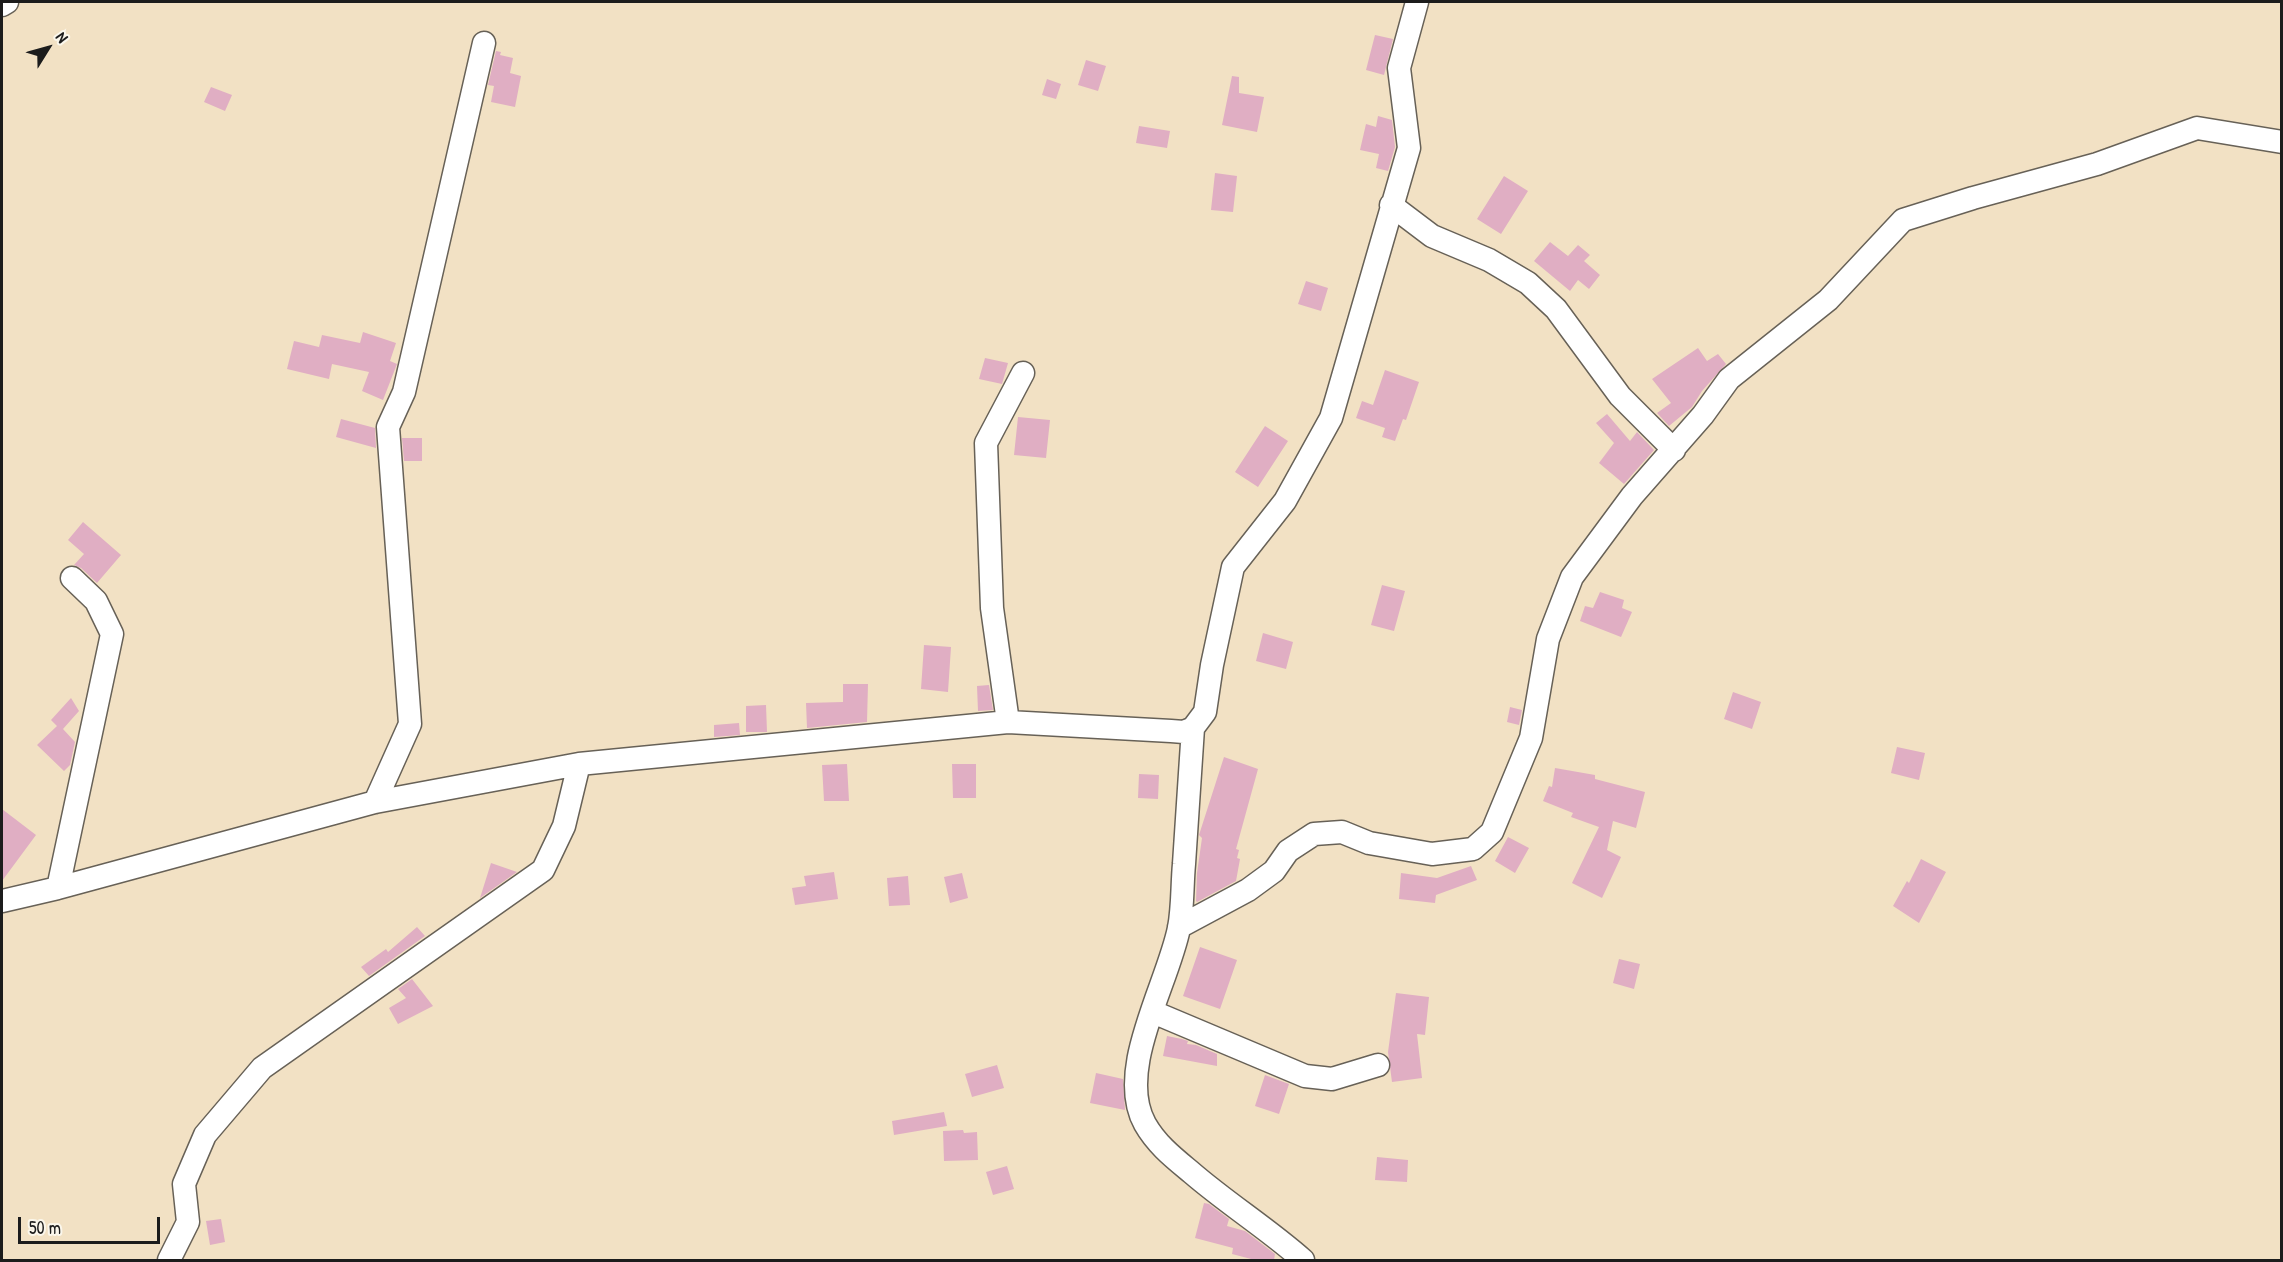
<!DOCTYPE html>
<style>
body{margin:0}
#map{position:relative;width:2283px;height:1262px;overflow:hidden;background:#f2e1c4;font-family:"Patrick Hand",sans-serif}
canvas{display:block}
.frame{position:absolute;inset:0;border:3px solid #1c1c1c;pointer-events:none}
.north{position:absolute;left:18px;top:18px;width:60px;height:60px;-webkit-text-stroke:4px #fbf7ec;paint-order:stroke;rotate:53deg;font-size:16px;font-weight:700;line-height:24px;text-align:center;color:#1c1c1c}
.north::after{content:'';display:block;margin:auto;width:21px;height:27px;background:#1c1c1c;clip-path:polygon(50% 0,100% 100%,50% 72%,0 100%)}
.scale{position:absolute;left:18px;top:1217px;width:142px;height:27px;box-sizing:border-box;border:3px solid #1c1c1c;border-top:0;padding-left:8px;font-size:18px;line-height:21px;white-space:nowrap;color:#1c1c1c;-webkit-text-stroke:4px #fbf7ec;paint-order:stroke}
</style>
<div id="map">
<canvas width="2283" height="1262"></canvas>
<div class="frame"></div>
<div class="north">N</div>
<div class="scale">50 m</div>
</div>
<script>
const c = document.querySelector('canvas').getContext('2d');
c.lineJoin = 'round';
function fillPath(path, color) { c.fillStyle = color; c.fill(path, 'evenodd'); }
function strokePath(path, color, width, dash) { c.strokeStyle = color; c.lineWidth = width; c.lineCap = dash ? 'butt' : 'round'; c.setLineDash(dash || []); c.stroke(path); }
fillPath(new Path2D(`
 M1375,35l18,4 -9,36 -18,-5z
 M496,51l5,1 -1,3 13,3 -3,15 11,3 -6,31 -24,-5 3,-16 -6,-1z
 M1086,60l20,6 -8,25 -20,-6z
 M1232,76l7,1v16l25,4 -7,35 -35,-7z
 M1047,79l14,5 -5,15 -14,-4z
 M211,87l21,8 -7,16 -21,-9z
 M1378,116l14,4 3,27 -7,24 -12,-3 3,-14 -19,-4 6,-26 10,3z
 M1139,126l31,5 -3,17 -31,-5z
 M1215,173l22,3 -4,36 -22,-2z
 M1504,176l24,15 -27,43 -24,-15z
 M1550,242l18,14 10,-11 12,10 -6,6 16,14 -11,14 -11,-9 -8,11 -36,-30z
 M1306,281l22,7 -7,23 -23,-7z
 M363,332l33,11 -6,18 7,3 -14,36 -21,-9 7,-19 -37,-8 -3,15 -42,-10 7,-28 25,6 3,-12 38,8z
 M1698,348l9,13 11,-7 8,10 -24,27 -10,16 -23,19 -12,-13 14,-10 -19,-24z
 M985,358l23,5 -6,21 -23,-5z
 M1385,370l34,12 -13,38 -3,-1 -8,22 -13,-4 3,-9 -29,-10 6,-17 11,4z
 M1607,414l23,27 7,-9 17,18 -30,34 -25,-21 15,-20 -18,-20z
 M1018,417l32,3 -4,38 -32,-3z
 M341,419l34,9 1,20 -40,-11z
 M1265,426l23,15 -30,46 -23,-15z
 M402,438h20v23h-18z
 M83,522l38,33 -24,28 -16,-15 -7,-3 10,-11 -16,-14z
 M1382,585l23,6 -11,40 -23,-6z
 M1600,592l24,8 -2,8 10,4 -11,25 -41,-16 5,-15 8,2z
 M1263,633l30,9 -7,27 -30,-8z
 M924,645l27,2 -3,45 -27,-3z
 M843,684h25l-1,38 -60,6 -1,-25 37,-1z
 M989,685l4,25 -15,1 -1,-25z
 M1733,692l28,10 -9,27 -28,-10z
 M71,698l8,13 -16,18 12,13 -5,23 -6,6 -27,-26 20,-19 -6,-6z
 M766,705l1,27h-21v-26z
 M1510,707l12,3 -3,15 -12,-3z
 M739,723l1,12 -26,2v-12z
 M1897,747l28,6 -6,27 -28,-7z
 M1224,757l34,12 -22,80 3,1 -2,8 3,1 -4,22 -39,21 -1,-1 1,-28 5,-35 -3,-3z
 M847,764l2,37h-25l-2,-36z
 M952,764h24v34h-23z
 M1555,768l40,7v4l50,13 -9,36 -23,-7 -6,29 14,7 -19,41 -30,-15 27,-56 -28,-10 2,-4 -30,-12 6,-15 3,1z
 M1139,774l20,1 -1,24 -20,-1z
 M2,809l34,26 -34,46z
 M1508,837l21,11 -14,25 -20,-12z
 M1921,859l25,13 -27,51 -26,-17 14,-25 2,2z
 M491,863l26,9 -37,26z
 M1471,866l6,14 -41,15 -1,8 -36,-4 2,-26 36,5z
 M834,872l4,27 -43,6 -3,-17 14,-2 -2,-10z
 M962,873l6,25 -18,5 -6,-26z
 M908,876l2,29 -21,1 -2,-28z
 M417,927l8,9 -56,40 -8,-9 25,-18 2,3z
 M1200,947l37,13 -17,49 -37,-13z
 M1619,959l21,5 -6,25 -21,-6z
 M412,979l21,27 -35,18 -9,-16 17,-10 -8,-9z
 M1396,993l33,4 -4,38 -8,-1 5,44 -30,4 -4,-30z
 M1167,1036l15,3 6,2 -1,3 9,1 21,9v12l-54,-10z
 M997,1065l7,23 -32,9 -7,-23z
 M1096,1073l27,6 2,31 -35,-7z
 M1265,1075l24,9 -10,30 -24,-8z
 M944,1112l3,14 -53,9 -2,-14z
 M963,1130l1,3 13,-1 1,28 -34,1 -1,-30z
 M1377,1157l31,3 -1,22 -32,-2z
 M1007,1166l7,23 -21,6 -7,-23z
 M1204,1203l5,1 20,15 -2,7 18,5 30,23 -1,6h-19l-23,-6 1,-6 -38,-10z
 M221,1219l4,23 -15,3 -4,-24z`), '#e0aec3');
const minor = new Path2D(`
 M2,5l5,-3
 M1391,205l41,31 57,24 39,23 28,26 64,87 54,54
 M1008,722l-16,-114 -6,-165 37,-70
 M1193,728c-3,45 -6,91 -9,136 -2,21 -1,44 -5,64 -11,56 -64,142 -34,196 12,21 29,34 47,49 36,31 76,56 111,87
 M375,802l35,-78 -22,-297 16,-35 80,-349
 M58,888l54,-254 -16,-33 -24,-23
 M2,901l56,-13 317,-86 204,-38 429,-42 163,9 13,1 9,-4 12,-16 7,-47 21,-98 52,-66 46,-83 78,-270 -10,-80 18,-66
 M1179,927l69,-37 26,-19 14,-20 26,-17 28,-2 27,11 63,11 41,-5 19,-17 39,-94 17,-99 24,-62 60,-81 71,-81 26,-36 99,-79 75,-80 70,-22 124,-34 100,-36 85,14
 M1153,1012l152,64 27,3 46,-14
 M169,1260l19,-38 -4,-38 21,-49 57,-67 281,-198 21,-44 15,-62`);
strokePath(minor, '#676157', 25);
strokePath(minor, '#fff', 22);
</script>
